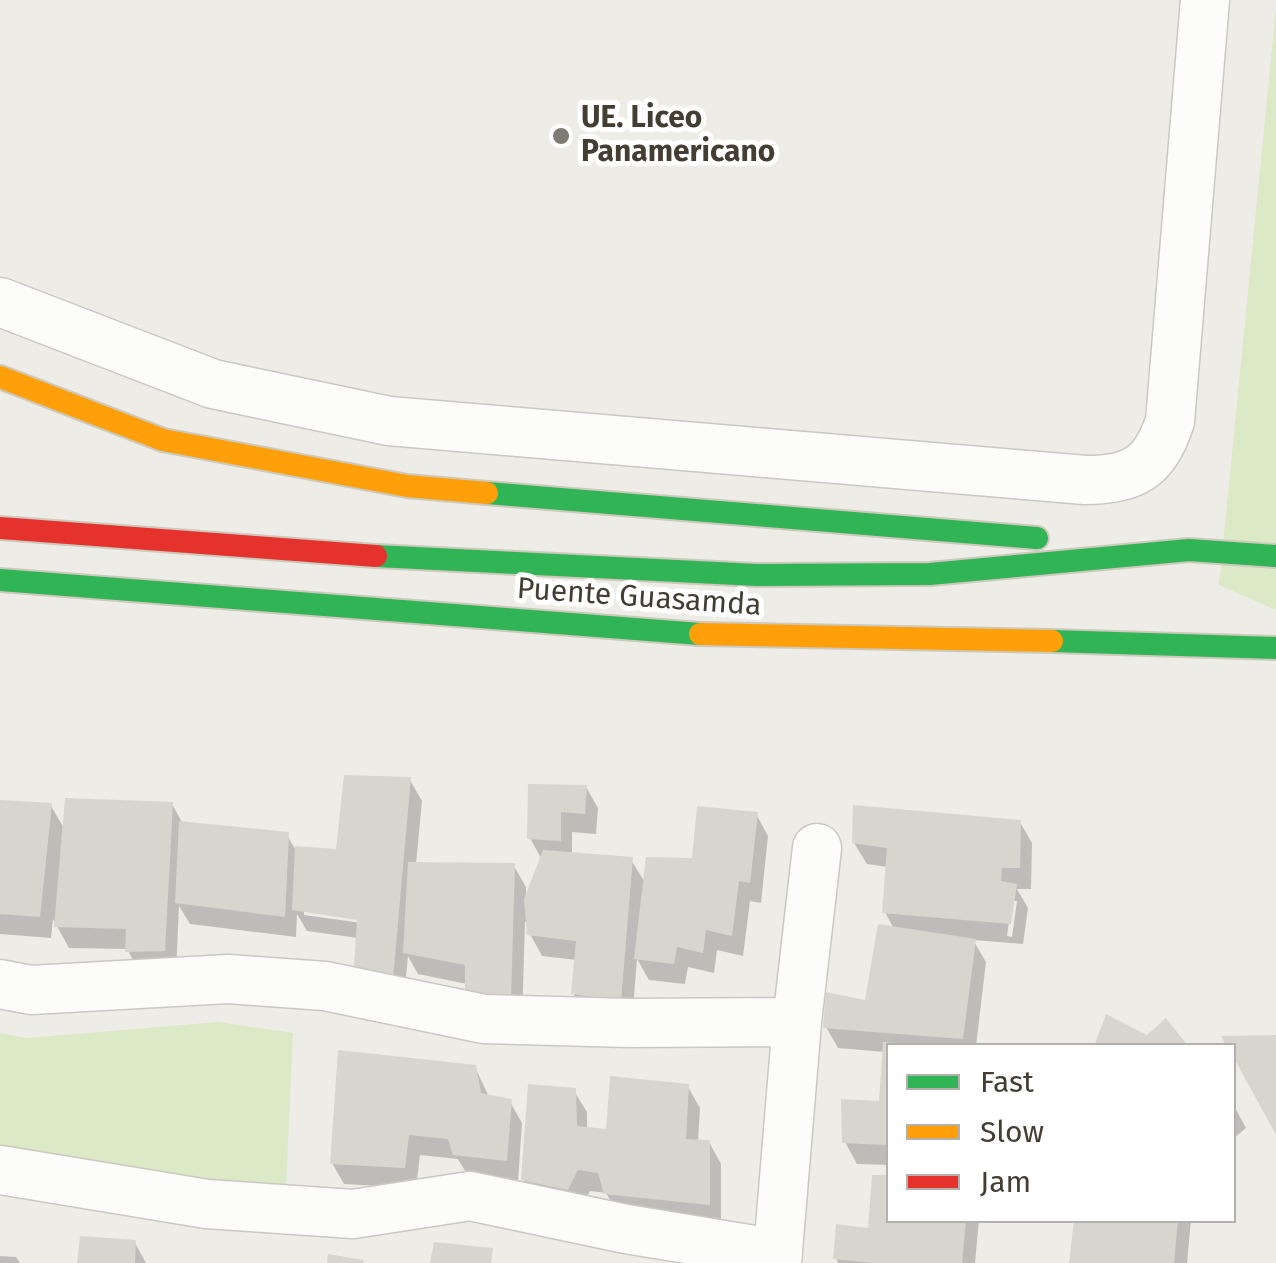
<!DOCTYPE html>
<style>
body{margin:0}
#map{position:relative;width:1276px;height:1263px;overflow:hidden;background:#eeece6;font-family:"Fira Sans",sans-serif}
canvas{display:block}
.legend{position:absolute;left:886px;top:1043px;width:350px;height:180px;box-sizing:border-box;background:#fff;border:2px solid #b4b1ad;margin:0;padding:12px 18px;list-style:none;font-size:30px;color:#433d33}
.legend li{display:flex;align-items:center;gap:20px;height:50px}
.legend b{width:50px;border:2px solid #b4b1ad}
</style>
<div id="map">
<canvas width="1276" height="1263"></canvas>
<ul class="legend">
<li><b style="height:12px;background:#30b455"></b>Fast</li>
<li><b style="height:12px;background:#ff9f0a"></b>Slow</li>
<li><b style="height:12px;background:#e5322d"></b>Jam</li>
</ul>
</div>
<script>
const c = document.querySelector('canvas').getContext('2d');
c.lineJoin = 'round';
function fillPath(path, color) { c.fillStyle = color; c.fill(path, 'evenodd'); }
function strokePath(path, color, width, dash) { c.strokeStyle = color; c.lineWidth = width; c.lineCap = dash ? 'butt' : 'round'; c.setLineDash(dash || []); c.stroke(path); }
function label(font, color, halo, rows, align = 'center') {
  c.font = font + ' "Fira Sans",sans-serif'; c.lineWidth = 10; c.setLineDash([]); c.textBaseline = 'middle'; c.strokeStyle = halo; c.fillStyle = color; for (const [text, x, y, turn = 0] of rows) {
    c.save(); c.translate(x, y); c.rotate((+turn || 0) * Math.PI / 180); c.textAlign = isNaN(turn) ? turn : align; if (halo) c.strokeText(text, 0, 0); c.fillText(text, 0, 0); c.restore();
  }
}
fillPath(new Path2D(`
 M1276,8v602l-57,-25z
 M218,1022l75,11 -7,154 -76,6 -210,-41v-119l28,5z`), '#dbe9c6');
fillPath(new Path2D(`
 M410,780l12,21 -6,63 98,2 12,21v12l16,-39 -12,-22 56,-51 12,21 -2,26 -24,-2v23l59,5 15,24 49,-24 61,-46 12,22 -7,67 -11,-2 -7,55 -26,-6 -3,23 -26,-6 -3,17 -36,-4 -12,-21 -5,62 -47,-6 -12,-22 4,-33 -35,-4 -12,-22 -1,-13 -4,1 -3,99 -55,-37 -49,-10 -10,-18 -4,41 -35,-10 -13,-21 2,-28 -51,-7 -10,-17 -1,23 -106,-13 -11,-18 -3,66h-36l-13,-23 -58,-1 -16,-29 -2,19 -51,-4v-131l51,3 14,24 107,-26 11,20 104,11 8,14 43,3zM304,910l66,9 -1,5 -65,-9z
 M1020,822l12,21 -1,46h-14l11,19 -5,36 -50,-4 13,22 -10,84h-88v119l-31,-1 -12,-22 36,-38 4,-52 -47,-4 -12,-21 41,-24 27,-74 -9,-17 3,-45 -21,-3 -13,-21zM1012,901h5l-5,36 -5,-1z
 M475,1067l14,30 21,5 12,21 -4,58 -50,-5 -10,-17 -38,-4 -4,33 -72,-4 -12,-21z
 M688,1087l12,21 -2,34h11l12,22v62l-102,-11 -13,-22 -16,-2 -10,19 -44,-9 -12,-21 50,-89 13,21v17l21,3z
 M1234,1106l12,22 -12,10z
 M874,1178h14v42h91l-4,43h-137l-2,-5 34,-27z
 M1076,1220h115l-4,43h-115z
 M135,1243l11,20h-67z
 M0,1256l16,1 4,6h-20z`), '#0003');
fillPath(new Path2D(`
 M344,775l67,2 -18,201 -39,-12 3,-46 -65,-10 3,-64 41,3z
 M528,784l59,1 -2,29 -24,-2v29l-34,-2z
 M65,798l108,4 -8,149 -40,1 1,-23 -72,-2z
 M0,800l52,3 -12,114 -40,-3z
 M853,805l168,15 -1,48h-18l-1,13 16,3 -6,40 -129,-11 5,-65 -35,-5z
 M697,806l61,6 -8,71 -11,-2 -7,55 -26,-6 -3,23 -26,-6 -3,17 -40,-5 12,-102 46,1z
 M179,821l110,11 -4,85 -110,-14z
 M543,850l90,7 -12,144 -50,-7 5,-53 -49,-6 -3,-36z
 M408,862l107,1 -4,137 -46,-3v-32l-62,-12z
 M878,924l98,15 -13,100 -140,-11 3,-36 39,8z
 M1106,1014l41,21 19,-17 22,28h-94z
 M1276,1035v100l-42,-77v-12h-8l-5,-10z
 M883,1042l13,1v3h-8v99l-46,-2 -1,-44 38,2z
 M338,1050l138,15 5,28 31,6 -5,62 -54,-6 -5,-16 -39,-4 -4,33 -75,-4z
 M610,1076l79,8 -3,55 24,1v65l-106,-11 -6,-21 -20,-3 -10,20 -47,-10 7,-96 48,4 1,38 29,3z
 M872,1175h16v45h78l-4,43h-89l-40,-4 3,-35 32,4z
 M1074,1220h104l-4,43h-105z
 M80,1236l56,4 -1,23h-58z
 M434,1242l59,6 -2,15h-61z
 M328,1254l36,6 -1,3h-36z`), '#d8d5cf');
const street = new Path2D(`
 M0,302l213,82 176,37 696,59c48,0 70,-12 85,-59l35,-421
 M0,984l31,6 197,-11 97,7 159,33 144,4 169,-1
 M0,1170l207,34 146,10 117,-18 156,33 152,25
 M777,1263l20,-241 20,-174`);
const fast = new Path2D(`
 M487,493l550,45
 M376,556l381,19 173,-1 259,-24 87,6
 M0,580l700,54
 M1052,641l224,7`);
const slow = new Path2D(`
 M0,377l163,63 244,46 80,7
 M700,634l352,7`);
const jam = new Path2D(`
 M0,528l376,28`);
strokePath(street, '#cbc8c2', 51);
strokePath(fast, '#cec9bd', 26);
strokePath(slow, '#cec9bd', 26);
strokePath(jam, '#cec9bd', 26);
strokePath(street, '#fcfcfb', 48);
strokePath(fast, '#30b455', 22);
strokePath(slow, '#ff9f0a', 22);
strokePath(jam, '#e5322d', 22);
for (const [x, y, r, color] of [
 [561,136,10,"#7f7a72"]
]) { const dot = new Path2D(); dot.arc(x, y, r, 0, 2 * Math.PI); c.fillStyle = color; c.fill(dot); strokePath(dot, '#fff', 4); }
label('bold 30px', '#433d33', '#fff', [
 ["UE. Liceo",581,119],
 ["Panamericano",581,153]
], 'left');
label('30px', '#433d33', '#fff', [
 ["Puente Guasamda",639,598,4]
]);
</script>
